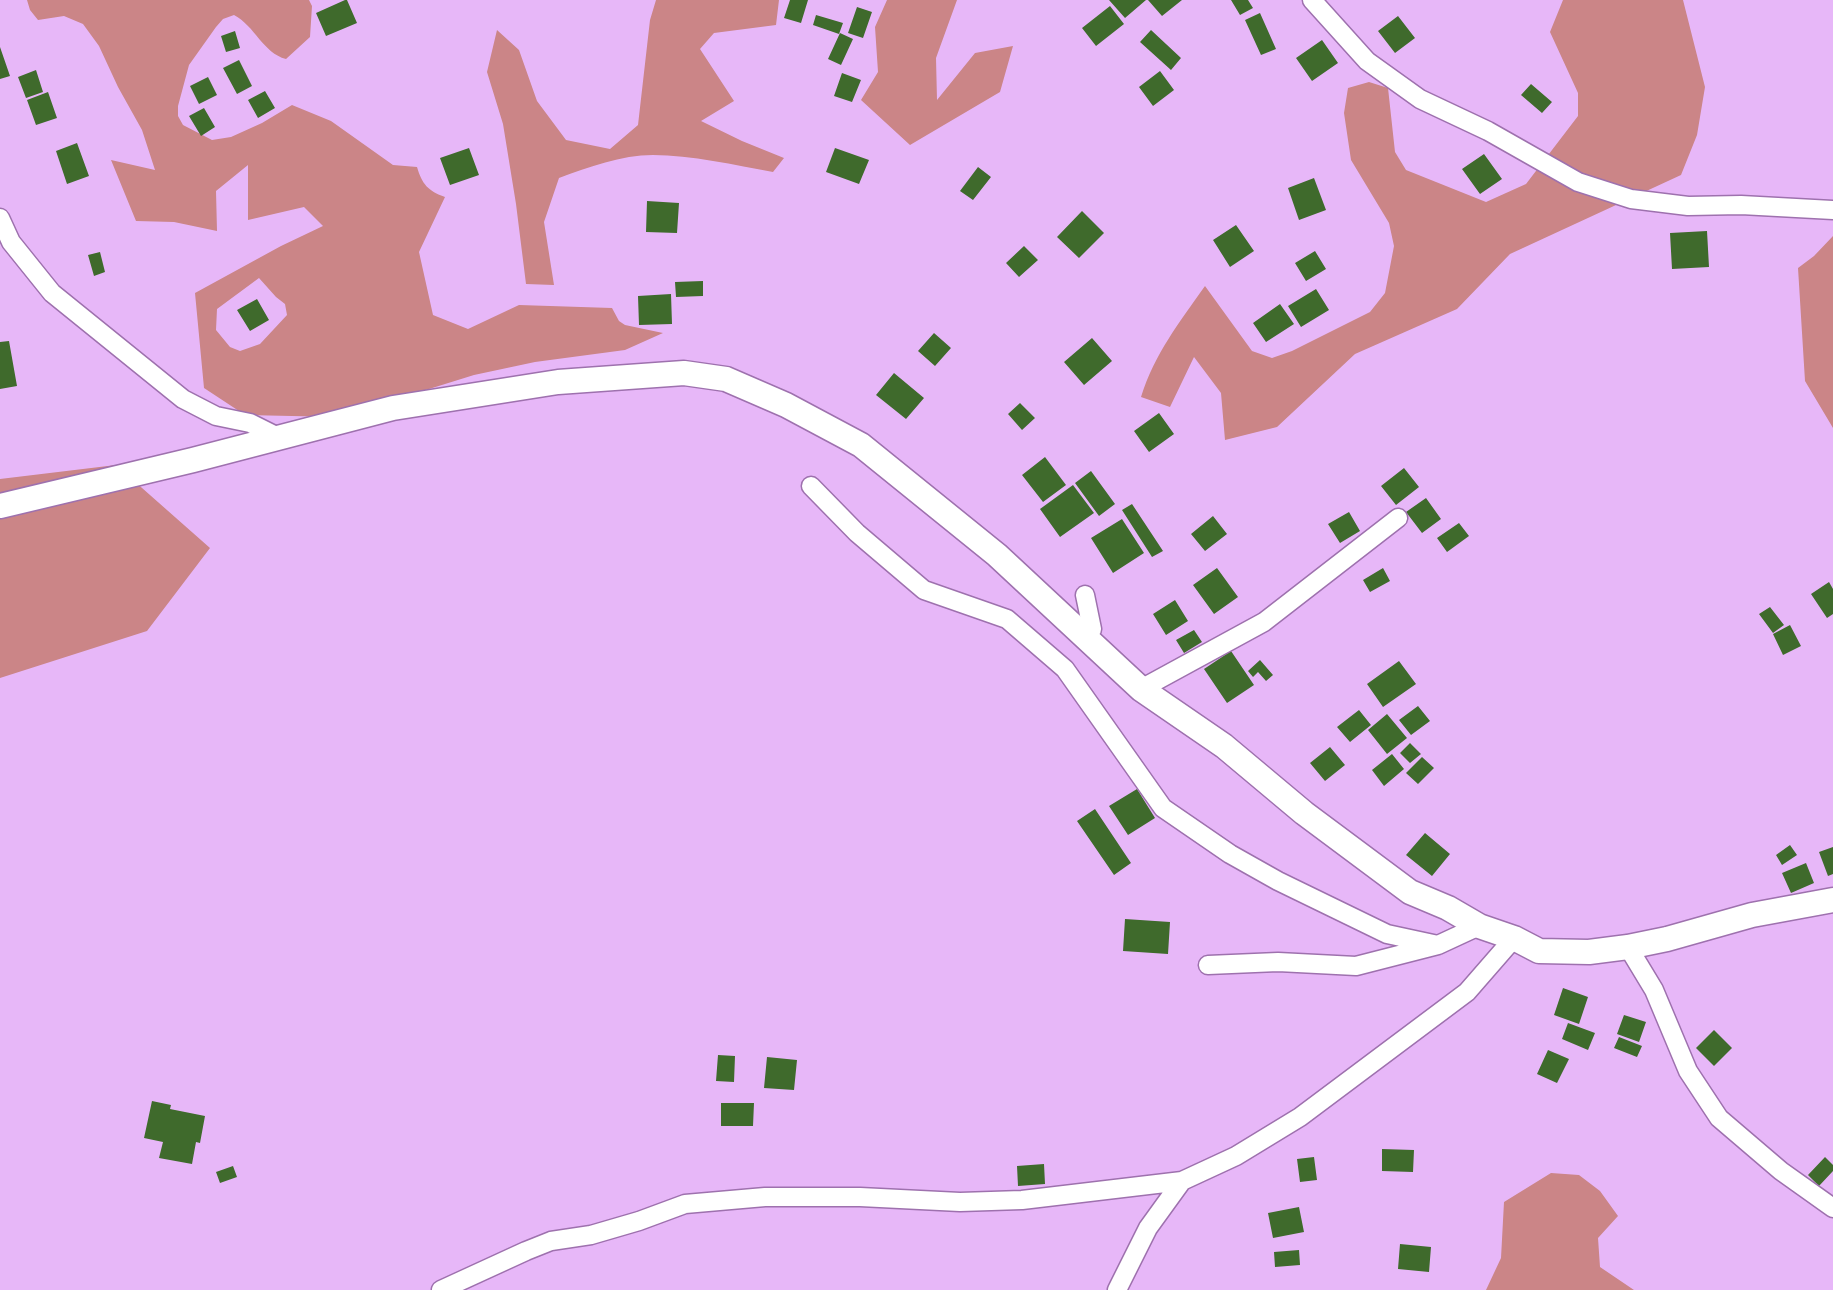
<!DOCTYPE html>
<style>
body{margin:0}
canvas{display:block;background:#e7b7f8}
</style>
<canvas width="1833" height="1290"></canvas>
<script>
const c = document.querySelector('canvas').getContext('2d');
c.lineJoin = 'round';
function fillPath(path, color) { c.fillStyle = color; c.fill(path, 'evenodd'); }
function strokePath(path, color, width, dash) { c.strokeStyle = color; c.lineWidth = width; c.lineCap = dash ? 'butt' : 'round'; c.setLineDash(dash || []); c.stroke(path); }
fillPath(new Path2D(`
 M27,0h282l3,6 -2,31 -24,22c-23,-6 -31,-33 -52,-44l-11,4 -7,8 -27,38 -11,41v10l5,9 29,15 19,-3 31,-14 30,-18 39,16 62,44 24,2c5,17 11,24 28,30l-26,55 14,63 35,14 51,-24 93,3 7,13 6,4 38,8 -38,17 -90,12 -61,13 -135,42 -94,-2 -41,-27 -9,-95 86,-47 42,-20 -19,-19 -56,13v-55l-32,26 1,40 -43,-9 -38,-1 -25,-61 44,10 -13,-40 -24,-43 -19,-41 -16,-22 -19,-8 -26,4 -8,-10zM259,278l17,19 9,7 2,11 -27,29 -20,7 -10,-4 -14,-17 1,-21z
 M656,0h123l-3,25 -62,8 -14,16 34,52 -33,20 41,20 42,17 -11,14c-38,-7 -82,-17 -120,-17 -32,0 -64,12 -94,23l-15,44 10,63 -28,-1 -10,-80 -13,-80 -16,-52 10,-42 22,20 18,51 29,39 44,9 28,-24 12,-105z
 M887,0h70l-21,58 1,42 38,-47 38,-7 -13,46 -90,53 -49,-45 17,-28 -3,-45z
 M1563,0h120l22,87 -8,48 -16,40 -171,79 -53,55 -102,45 -78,73 -52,13 -4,-47 -27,-36 -24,50 -29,-10c14,-44 38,-74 64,-111l47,65 20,7 20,-7 78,-39 15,-19 9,-47 -5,-23 -38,-63 -7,-47 4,-25 21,-6 19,6 7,64 11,18 80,32 40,-18 52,-68v-23l-28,-61z
 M1833,236v192l-28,-47 -7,-113 16,-12z
 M116,465l94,83 -63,83 -147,47v-199z
 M1551,1173l28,2 21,16 18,25 -20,22 2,29 34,23h-148l15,-32 3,-56z`), '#cb8587');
fillPath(new Path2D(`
 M345,0h2l10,23 -31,13 -10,-23z
 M790,0h18l-7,23 -17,-5z
 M1109,0h37l-21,18z
 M1148,0h34l-20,16z
 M1231,0h17l5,8 -13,7z
 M1110,6l14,18 -28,22 -14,-18z
 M857,7l15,5 -9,26 -15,-5z
 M1260,13l16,36 -15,6 -16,-35z
 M816,15l27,8 -4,11 -26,-9z
 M1398,16l17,22 -20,15 -17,-22z
 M1151,30l30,28 -10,12 -31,-28z
 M235,31l5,17 -14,4 -5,-16z
 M840,33l13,6 -12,26 -13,-6z
 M1322,40l16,23 -26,18 -16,-23z
 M0,47l10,29 -10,3z
 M239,60l13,26 -15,8 -14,-26z
 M36,70l7,22 -17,6 -8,-21z
 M1160,71l14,19 -21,16 -14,-19z
 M842,73l19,7 -9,22 -18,-6z
 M208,77l9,18 -18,9 -9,-18z
 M1531,84l21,18 -10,11 -21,-18z
 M265,91l10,17 -17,10 -10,-18z
 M48,92l9,26 -21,7 -9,-25z
 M204,108l11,19 -14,9 -12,-20z
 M77,143l12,33 -22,8 -11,-33z
 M469,148l10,27 -29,10 -10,-27z
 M835,148l34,12 -10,24 -33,-12z
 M1484,154l18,25 -22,15 -18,-25z
 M978,167l13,10 -18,23 -13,-9z
 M1314,178l12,32 -27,10 -11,-32z
 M647,201l32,2 -2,30 -31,-1z
 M1082,211l22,22 -25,25 -22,-21z
 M1236,225l18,26 -24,16 -17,-27z
 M1707,231l2,36 -37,2 -2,-36z
 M1024,246l14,14 -19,17 -13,-14z
 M1315,251l11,18 -20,12 -11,-18z
 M100,252l5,20 -11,4 -6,-21z
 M703,281v15l-27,1 -1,-15z
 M1316,289l13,21 -28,17 -13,-21z
 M671,294l1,30 -33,1 -1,-29z
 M257,299l12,21 -19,11 -13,-21z
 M1280,304l14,20 -28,18 -13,-19z
 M934,333l17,15 -16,18 -17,-15z
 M1092,338l20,23 -28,24 -20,-23z
 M9,341l8,45 -17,3v-47z
 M894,373l30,25 -18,21 -30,-24z
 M1020,403l15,15 -13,12 -14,-16z
 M1159,413l15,21 -25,18 -15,-21z
 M1045,457l21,28 -23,17 -21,-27z
 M1404,468l15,19 -23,18 -15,-19z
 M1091,471l24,33 -16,12 -24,-33z
 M1073,485l21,28 -34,24 -20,-28z
 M1426,498l15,21 -19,14 -16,-21z
 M1132,504l31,47 -11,6 -30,-47z
 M1349,512l11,19 -20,12 -12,-19z
 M1213,516l14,18 -22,17 -14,-17z
 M1122,519l22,34 -31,20 -22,-35z
 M1459,523l10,13 -22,16 -10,-14z
 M1217,568l21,29 -24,17 -21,-29z
 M1383,568l7,13 -20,11 -7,-12z
 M1829,582l4,7v25l-6,4 -16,-24z
 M1175,600l13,21 -22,14 -13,-21z
 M1770,607l14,18 -11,8 -14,-19z
 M1790,625l11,21 -18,9 -10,-21z
 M1194,630l8,12 -18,11 -8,-13z
 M1231,651l23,34 -27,18 -23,-34z
 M1260,660l13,15 -7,6 -8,-9 -5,5 -5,-6z
 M1399,661l17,23 -33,23 -16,-23z
 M1418,706l12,15 -19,14 -12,-15z
 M1359,710l12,15 -21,17 -13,-15z
 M1387,714l20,24 -20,16 -19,-24z
 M1410,743l11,11 -11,9 -10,-10z
 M1330,747l15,18 -20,16 -15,-18z
 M1392,754l12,15 -20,17 -12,-16z
 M1422,757l12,11 -16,16 -12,-11z
 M1137,789l18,29 -27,17 -19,-29z
 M1095,809l36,54 -17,12 -37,-54z
 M1425,833l25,21 -18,22 -26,-21z
 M1790,845l7,10 -15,10 -6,-10z
 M1833,847v27l-5,2 -9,-24z
 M1806,863l8,20 -23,10 -9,-20z
 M1125,919l45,3 -2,32 -45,-3z
 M1563,988l25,9 -9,27 -25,-9z
 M1624,1015l22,7 -7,20 -22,-8z
 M1568,1023l27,10 -7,17 -26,-11z
 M1714,1030l18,18 -18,18 -18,-18z
 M1619,1037l23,9 -5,11 -23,-9z
 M1548,1050l21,9 -12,24 -20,-9z
 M718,1055l17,1 -1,26 -18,-1z
 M767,1057l30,3 -3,30 -30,-2z
 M152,1101l19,4 -1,4 35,7 -5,27 -4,-1 -4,22 -33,-6 4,-16 -19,-4z
 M721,1103h33l-1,23h-32z
 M1382,1149l32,1 -1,22 -31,-1z
 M1314,1157l3,23 -17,2 -3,-23z
 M1825,1157l8,8v6l-14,15 -11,-11z
 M1044,1164l1,20 -27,2 -1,-20z
 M233,1166l4,11 -17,6 -4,-11z
 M1299,1207l5,25 -31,6 -5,-25z
 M1400,1244l31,3 -2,25 -31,-3z
 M1299,1250l1,15 -25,2 -1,-15z`), '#3f6a2c');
const minor = new Path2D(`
 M1312,0l55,61 53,38 68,32 90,51 53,17 57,7 53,-1 92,5
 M0,218l11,24 41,51 131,106 33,17 34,7 30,15
 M811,486l46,47 67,57 83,29 58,50 98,139 67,46 48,27 109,53 51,11
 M1084,637l8,-8 -7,-34
 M1141,689l123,-67 134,-104
 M1628,947l26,43 34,81 31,47 62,53 52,37
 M1208,965l70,-3 78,4 82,-21 41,-19
 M441,1290l85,-39 25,-10 40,-6 48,-14 46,-17 80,-7h95l100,5 62,-2 160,-19 54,-25 64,-39 167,-125 47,-54
 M1117,1290l31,-62 34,-47`);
const secondary = new Path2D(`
 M0,506l193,-46 200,-52 165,-26 126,-9 42,6 60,26 75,40 136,110 144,134 83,57 80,67 106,79 38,16 31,18 35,12 25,13 50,1 39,-5 39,-8 85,-24 81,-15`);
strokePath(minor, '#9e71ae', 21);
strokePath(secondary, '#9e71ae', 27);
strokePath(minor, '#fff', 18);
strokePath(secondary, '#fff', 24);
</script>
